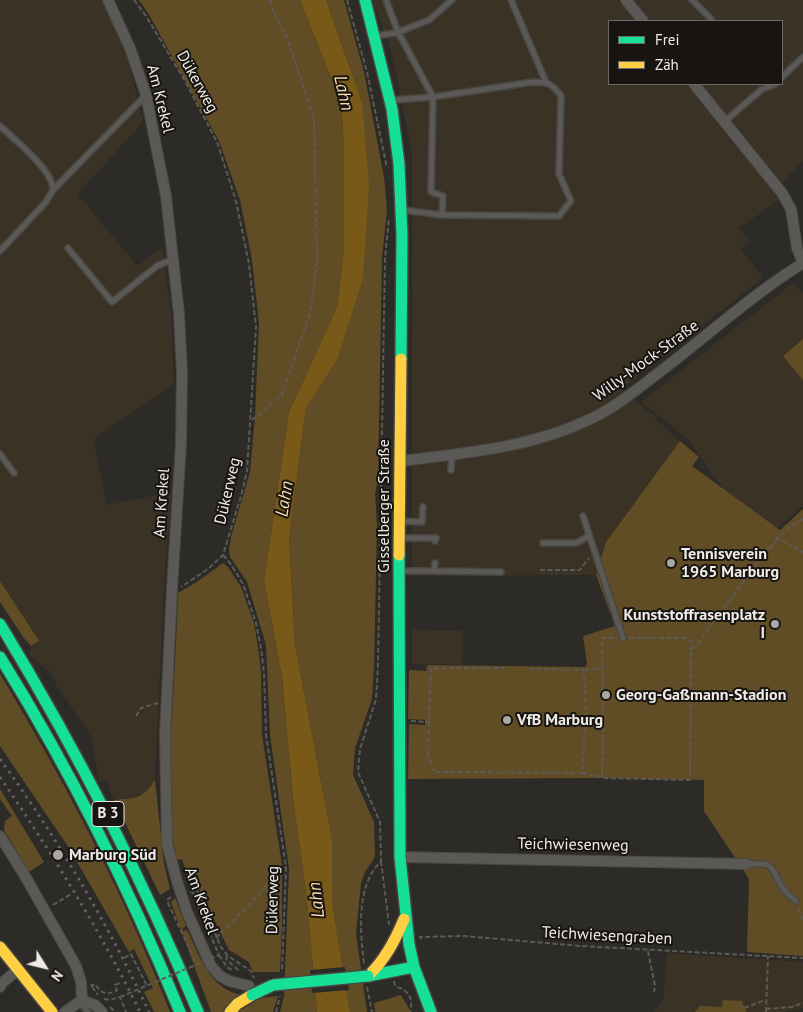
<!DOCTYPE html>
<meta charset="utf-8">
<style>
body{margin:0}
#map{position:relative;width:803px;height:1012px;overflow:hidden;background:#2d2b27;font-family:"PT Sans",sans-serif}
canvas{display:block}
.legend{position:absolute;left:608px;top:20px;width:175px;height:65px;box-sizing:border-box;background:#171411;border:1px solid #6d6a67;margin:0;padding:6px 9px;list-style:none;font-size:15px;color:#efece7}
.legend li{display:flex;align-items:center;gap:10px;height:25px}
.legend b{width:25px;border:1px solid #6d6a67}
.north{position:absolute;left:20px;top:942px;width:50px;height:50px;-webkit-text-stroke:4px #171411;paint-order:stroke;rotate:126deg;font-size:14px;font-weight:700;line-height:20px;text-align:center;color:#efece7}
.north::after{content:'';display:block;margin:auto;width:18px;height:22px;background:#efece7;clip-path:polygon(50% 0,100% 100%,50% 72%,0 100%)}
</style>
<div id="map">
<canvas width="803" height="1012"></canvas>
<ul class="legend">
<li><b style="height:6px;background:#16e098"></b>Frei</li>
<li><b style="height:6px;background:#ffcf43"></b>Zäh</li>
</ul>
<div class="north">N</div>
</div>
<script>
const c = document.querySelector('canvas').getContext('2d');
c.lineJoin = 'round';
function fillPath(path, color) { c.fillStyle = color; c.fill(path, 'evenodd'); }
function strokePath(path, color, width, dash) { c.strokeStyle = color; c.lineWidth = width; c.lineCap = dash ? 'butt' : 'round'; c.setLineDash(dash || []); c.stroke(path); }
function label(font, color, halo, rows, align = 'center') {
  c.font = font + ' "PT Sans",sans-serif'; c.lineWidth = 4; c.setLineDash([]); c.textBaseline = 'middle'; c.strokeStyle = halo; c.fillStyle = color; for (const [text, x, y, turn = 0] of rows) {
    c.save(); c.translate(x, y); c.rotate((+turn || 0) * Math.PI / 180); c.textAlign = isNaN(turn) ? turn : align; if (halo) c.strokeText(text, 0, 0); c.fillText(text, 0, 0); c.restore();
  }
}
fillPath(new Path2D(`
 M0,0h102l23,48 18,74 -65,72 59,72 25,-18 9,65 3,71 -80,55 12,66 66,-13 -7,76 -10,212 -8,13 -16,5 -17,2 -4,-8 -2,-12 -9,2 -7,-44 -37,-55 -3,-9 -23,-19 2,-9 7,-5 -38,-60z
 M372,0h431v161l-19,20 -6,20 -39,27 12,13 -10,8 22,29 -140,110 57,53 -74,101 -10,33 -184,1v-421l-20,-102zM609,21h173v63h-173z
 M794,282l9,11v213l-25,22 -55,-39 -36,-51 -46,-36z
 M412,630l51,1 -1,33h-50z
 M667,953l136,9v46l-20,4h-129l9,-12z`), '#393225');
fillPath(new Path2D(`
 M139,0h161l41,103 3,44v100l-7,60 -48,105 -25,169 18,96 11,122 13,93 11,120h-37l4,-16 5,-127 -19,-134 -4,-90 -19,-63 -17,-25 -1,-8 2,-12 19,-65 5,-56 4,-93 -7,-63 -12,-60 -21,-59 -71,-128z
 M326,0h18l20,72 20,105 3,33 -5,47 -4,223 -3,13 2,32 -3,142 -2,32 -17,49 -2,27 21,47 1,35 -10,15 -4,11 -5,50 11,79h-17l-18,-111v-62l-37,-194 -6,-108 17,-129 31,-48 25,-258z
 M803,339v41l-20,-24z
 M680,441l19,16 -7,9 88,64 23,-21v447l-56,-4 2,-73 -45,-68v-31l-101,-2 -195,1 1,-55 16,1v-5l-17,-1 1,-49 17,1 1,-6 158,2 2,-3 -4,-28 32,-10 -19,-51 10,-33z
 M223,563l5,4 13,20 13,36 4,24 3,25 1,63 20,130v63l-2,44h-27l-4,-10 -20,-12 -31,-63 -6,1 -10,-29 -5,1c-11,-47 -8,-96 -5,-144 2,-41 5,-82 6,-123l19,-11z
 M0,581l39,60 -8,5 -8,-9 -23,-35z
 M0,674c65,108 124,220 170,338h-16l-10,-20 9,-4 -19,-39 -5,3 -60,-104 -69,-102z
 M155,780l9,84 6,25 -10,6 -46,-95c21,-2 29,-1 41,-20z
 M0,789l44,73 -15,10 -25,-42 1,-9 7,-5 -12,-17z
 M175,898l11,28 -4,3 1,2 4,-1c13,26 22,59 55,65l-17,17h-14l-40,-110z
 M401,995l10,17h-36l-1,-9z
 M278,996l-5,16h-35l23,-14z
 M723,1000l19,1 4,11h-51l5,-6 22,1z`), '#614d25');
fillPath(new Path2D(`
 M300,0h26l36,102 7,84 -6,92 -26,82 -31,48 -17,129 6,108 37,194v62l18,111h-33l-11,-120 -13,-93 -11,-122 -18,-96 25,-169 48,-105 7,-60v-100l-3,-44z`), '#785918');
fillPath(new Path2D(`
 M345,967l4,23 -37,3 -2,-23z`), '#2d2b27');
const lane = new Path2D(`
 M386,0l12,32 35,65 -2,95 12,4 -1,19 117,1 12,-15 -12,-27 2,-78c-9,-12 -12,-14 -28,-14l-100,15 -41,3
 M511,0l35,82
 M692,0l19,19
 M374,36l22,-3 33,-13 23,-20
 M782,77l21,-20
 M724,122l37,-32 14,-6
 M0,126c14,13 53,44 53,64
 M403,210l39,5
 M68,248l44,54 45,-36 16,-7
 M0,251l46,-49 7,-12 93,-95
 M0,454l14,19
 M451,470l1,-15
 M583,516l40,122
 M400,521l22,1 1,-15
 M402,538h34l-1,3
 M543,543h33l13,-7
 M400,571h34l1,-8
 M434,571l67,1
 M746,864c29,-1 23,0 36,23 3,5 9,10 14,14
 M79,1001l9,11`);
const street = new Path2D(`
 M108,0l22,48 16,47 20,101 13,118 3,59 -1,70 -9,146 -7,146 2,108 9,35 11,34 24,54 9,10 9,5 20,5
 M626,0l17,21
 M694,84l88,109 9,16 6,39 6,15
 M401,461c62,-8 128,-13 185,-40 28,-12 51,-32 75,-50 47,-36 92,-77 142,-108
 M0,836l25,40 51,90 5,16 1,18
 M400,857l346,7
 M0,987l3,-5 15,-12
 M82,1000l13,5 7,7
 M65,1012l17,-12`);
const fast = new Path2D(`
 M365,0l27,109 7,55 3,71 -1,124
 M399,555l1,302 9,87 5,23 17,45
 M0,624c76,125 142,253 198,388
 M0,657c71,114 129,231 180,355
 M368,976l46,-9`);
const slow = new Path2D(`
 M399,555l2,-196
 M0,947l52,65
 M368,976c17,-16 27,-35 36,-57
 M230,1012l7,-8 15,-9`);
strokePath(lane, '#494744', 8);
strokePath(street, '#494744', 12);
strokePath(fast, '#494744', 14);
strokePath(slow, '#494744', 14);
strokePath(new Path2D(`
 M134,0l12,16 39,65 32,61 19,59 13,63 7,63 -9,144 -6,25 -18,59 -15,14 -27,18
 M347,0l20,72 20,96
 M252,420l30,-25 29,-85 6,-50 -3,-141 -27,-81 -14,-27 -3,-11
 M803,519l-15,9 -11,10 26,14
 M223,555l7,8 13,21 13,39 5,25 3,25 2,62 20,132 -4,105
 M540,570h40l9,-12
 M629,638h56l7,3 -1,9
 M529,669l55,1 2,45 17,14 -1,49 88,2 1,-130 6,-5 68,-93 8,-7 4,-7
 M584,670l18,-2
 M136,716l5,-8 17,-5
 M411,721l18,1 2,-54h74
 M429,722l-1,33 6,17 148,1 4,-58
 M603,729l-1,-91h15
 M582,773l20,4
 M381,861l8,64
 M192,891l26,62
 M190,892l6,-2 2,2 23,55 7,9 23,15 3,7
 M171,897l-4,3 1,3 29,62
 M53,905l18,-11
 M798,908l5,12
 M216,938l70,-71
 M421,939l-1,-2 44,-1 117,10 222,12
 M648,951l7,35 -1,6
 M219,955l8,12 7,4
 M227,956l-1,3 12,11v3
 M124,958l7,-4 16,32
 M364,963c-4,-33 -8,-77 17,-102l-1,-39 -22,-50 2,-23 16,-50 2,-33 7,-408 4,-40
 M394,981l1,5c13,4 19,12 15,26
 M91,984l1,2 3,-2c7,10 11,12 22,6l-2,-5 5,-2
 M92,987l6,8
 M367,987l5,25
 M104,999l6,1 10,-3 6,15
 M110,1007l5,5
 M744,1008l21,-8
 M766,1009l26,-2 11,-4
 M276,1012l4,-16
 M766,1012l2,-56`), '#5c5a57', 2, [5, 2.5]);
strokePath(lane, '#5a5956', 5);
strokePath(street, '#5a5956', 10);
strokePath(fast, '#16e098', 11);
strokePath(slow, '#ffcf43', 11);
strokePath(new Path2D(`
 M0,759c57,79 108,165 149,253
 M0,777c51,75 100,153 140,235`), '#62615d', 3, [2.5, 5]);
const fastBridge = new Path2D(`
 M273,985l95,-9
 M252,995l21,-10`);
strokePath(fastBridge, '#494744', 14, []);
strokePath(new Path2D(`
 M120,997l99,-42 -1,-2`), '#5c5a57', 2, [5, 2.5]);
strokePath(fastBridge, '#16e098', 11);
for (const [x, y, r, color] of [
 [671,563,5,"#aba8a4"],
 [775,624,5,"#aba8a4"],
 [606,695,5,"#aba8a4"],
 [507,720,5,"#aba8a4"],
 [58,855,6,"#aba8a4"]
]) { const dot = new Path2D(); dot.arc(x, y, r, 0, 2 * Math.PI); c.fillStyle = color; c.fill(dot); strokePath(dot, '#171411', 2); }
for (const [x, y, w] of [
 [108,814,32]
]) { const box = new Path2D(); box.roundRect(x - w / 2, y - 12.5, w, 25, 4); c.fillStyle = '#171411'; c.fill(box); strokePath(box, '#efece7', 1); }
label('bold 15px', '#efece7', null, [
 ["B 3",108,814]
]);
label('16px', '#efece7', '#171411', [
 ["Dükerweg",197,82,61],
 ["Am Krekel",160,99,76],
 ["Willy-Mock-Straße",646,361,-36],
 ["Dükerweg",228,491,-77],
 ["Am Krekel",162,503,-86],
 ["Gisselberger Straße",384,506,-90],
 ["Teichwiesenweg",573,845,1],
 ["Dükerweg",273,900,-89],
 ["Am Krekel",201,901,70],
 ["Teichwiesengraben",607,936,3]
]);
label('bold 16px', '#efece7', '#171411', [
 ["Tennisverein",681,554],
 ["1965 Marburg",681,572],
 ["Kunststoffrasenplatz",765,615,"right"],
 ["I",765,633,"right"],
 ["Georg-Gaßmann-Stadion",616,695],
 ["VfB Marburg",517,720],
 ["Marburg Süd",69,855]
], 'left');
label('italic 18px', '#fbdda9', '#171411', [
 ["Lahn",343,93,77],
 ["Lahn",285,499,-81],
 ["Lahn",317,900,-97]
]);
</script>
